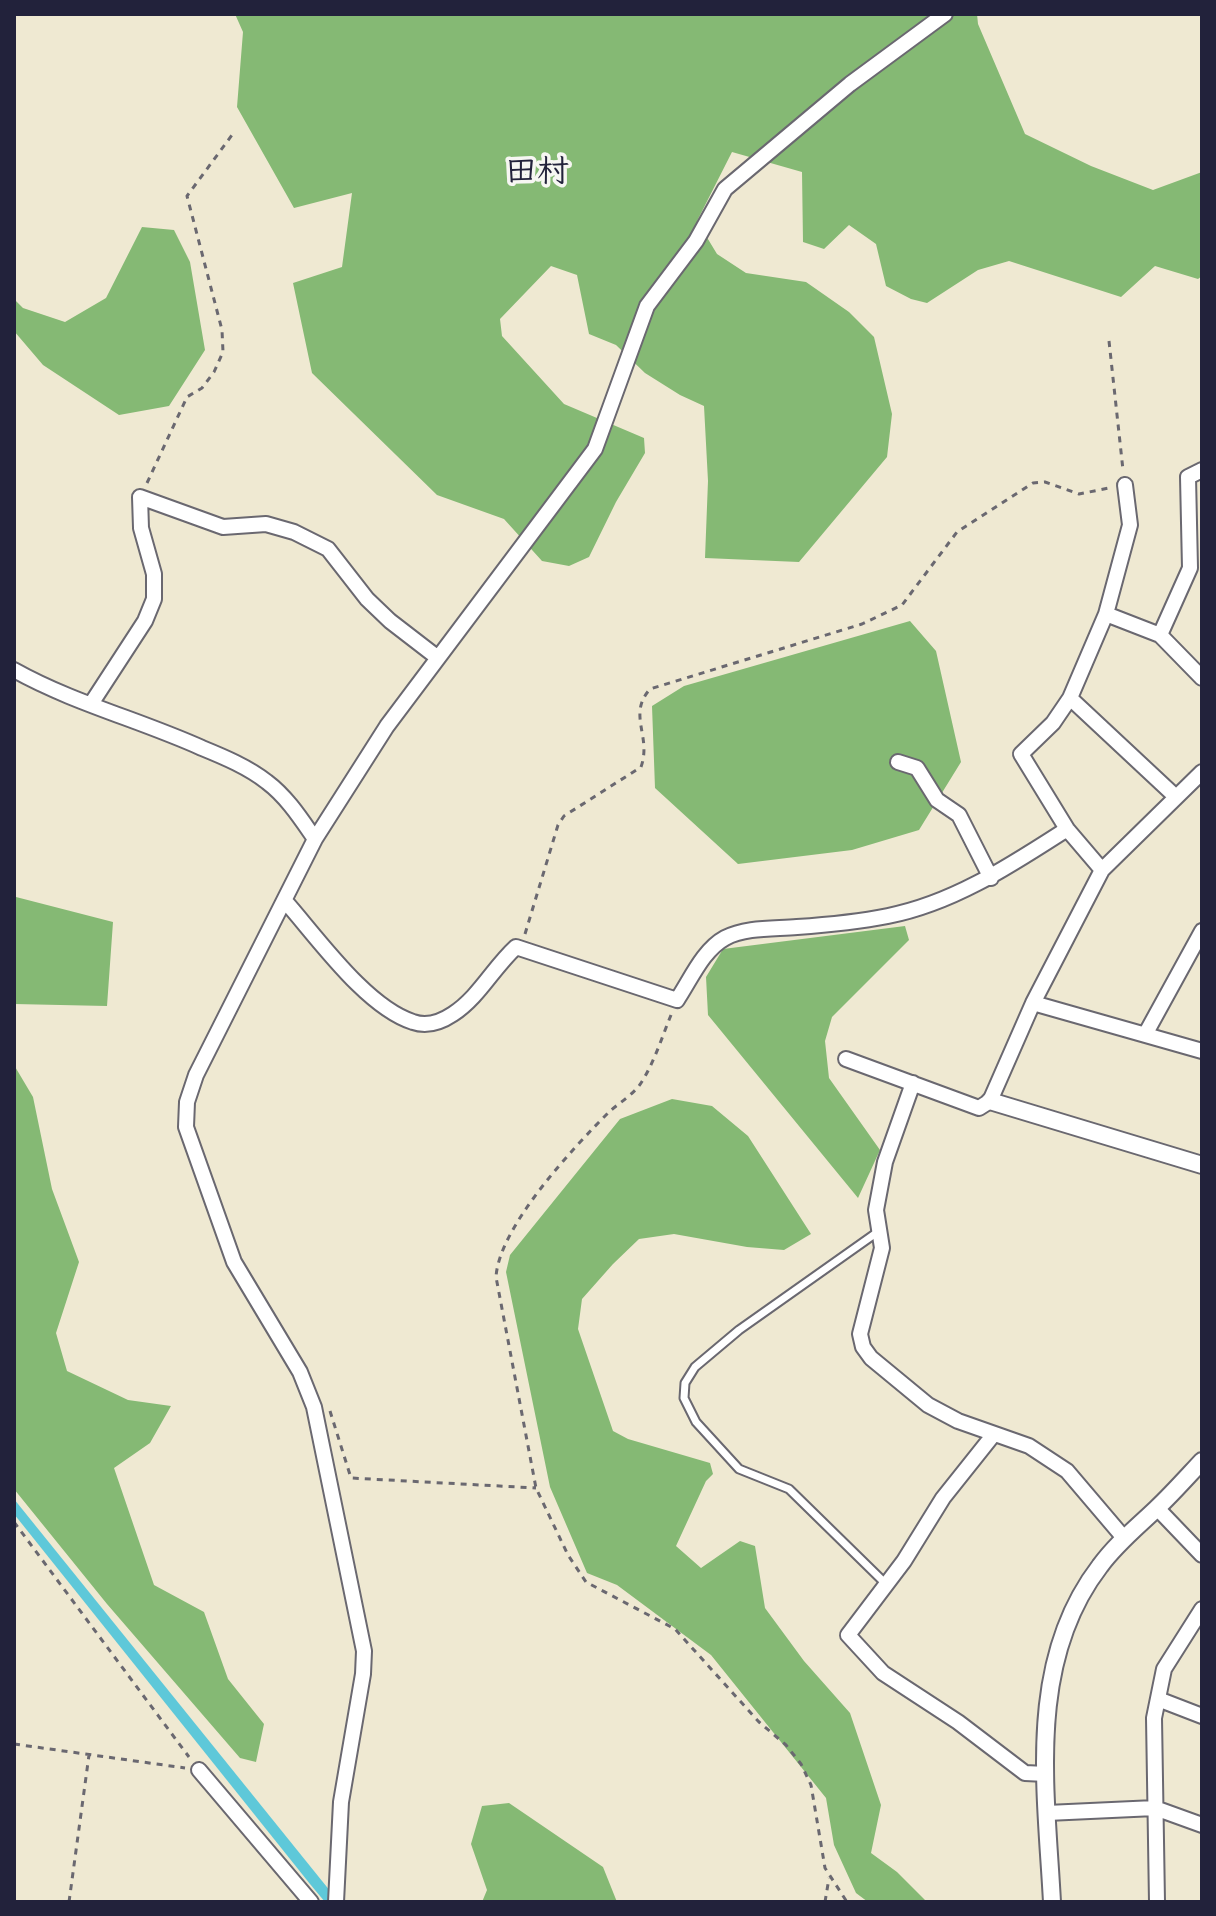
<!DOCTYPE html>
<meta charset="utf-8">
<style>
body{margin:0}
#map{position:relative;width:1216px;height:1916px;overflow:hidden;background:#efe9d2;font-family:Caveat,sans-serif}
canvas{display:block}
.frame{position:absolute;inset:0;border:16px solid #22223b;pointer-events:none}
</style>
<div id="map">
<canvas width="1216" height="1916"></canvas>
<div class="frame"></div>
</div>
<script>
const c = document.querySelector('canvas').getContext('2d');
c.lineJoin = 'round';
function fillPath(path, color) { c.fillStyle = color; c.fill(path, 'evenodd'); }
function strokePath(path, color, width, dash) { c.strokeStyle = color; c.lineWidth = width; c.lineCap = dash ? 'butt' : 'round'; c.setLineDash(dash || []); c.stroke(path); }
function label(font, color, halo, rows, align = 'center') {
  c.font = font + ' Caveat,"Klee One",sans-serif'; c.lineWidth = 7; c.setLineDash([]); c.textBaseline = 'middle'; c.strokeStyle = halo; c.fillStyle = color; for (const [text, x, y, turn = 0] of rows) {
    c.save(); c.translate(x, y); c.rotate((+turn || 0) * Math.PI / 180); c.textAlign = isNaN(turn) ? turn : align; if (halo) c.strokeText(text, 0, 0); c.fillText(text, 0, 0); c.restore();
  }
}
fillPath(new Path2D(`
 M235,14h742l1,10 47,110 66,32 62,24 49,-18v104l-4,3 -43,-13 -34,31 -112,-36 -31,9 -51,33 -16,-4 -25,-13 -10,-42 -27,-19 -25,24 -21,-7 -1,-70 -70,-20 -35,69 20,33 29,19 60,9 43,30 25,25 18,77 -5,43 -88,105 -94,-4 3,-77 -4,-75 -24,-11 -35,-22 -29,-28 -27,-11 -12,-59 -26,-9 -51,53 2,17 62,68 80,34 1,15 -29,49 -27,55 -20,9 -27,-5 -38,-42 -67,-24 -125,-122 -19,-90 49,-16 10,-74 -58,15 -57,-101 6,-75z
 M142,227l32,3 16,32 15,88 -36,56 -50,9 -76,-50 -29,-34v-32l9,9 42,14 41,-24z
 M910,621l26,30 25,111 -42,68 -67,20 -114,14 -83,-76 -3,-82 32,-20z
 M14,891l2,6 97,25 -6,84 -93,-2z
 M905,926l4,14 -77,77 -7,24 4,37 51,72 -22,48 -150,-183 -2,-38 17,-28z
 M14,1065l19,32 19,92 27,73 -23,71 11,38 61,29 43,6 -21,37 -36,25 40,117 50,27 24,67 36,45 -8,38 -16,-4 -133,-154 -93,-115z
 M672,1099l40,7 36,30 63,98 -27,16 -37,-3 -73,-13 -35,5 -26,25 -31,35 -4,30 35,102 15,8 82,24 3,11 -7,7 -30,65 25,22 39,-27 15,5 10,62 39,53 46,52 31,92 -10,48 26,19 30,30h-59l-12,-9 -22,-48 -8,-47 -115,-143 -94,-70 -30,-12 -37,-86 -44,-215 4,-17 110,-136z
 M509,1803l94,64 14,35h-135l5,-12 -16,-46 11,-38z`), '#85b974');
fillPath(new Path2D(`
 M14,1499l325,403h-14l-15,-18 -296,-370z`), '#5ec8d9');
const service = new Path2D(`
 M879,1231l-140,99 -44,37 -10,16 -1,15 12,24 43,47 50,20 97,95`);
const minor = new Path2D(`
 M1106,614l54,21 42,43
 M1160,635l30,-67 -2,-91 14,-7
 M14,670c59,33 126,50 188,78 22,9 46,19 65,34 20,15 34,37 48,57
 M1070,698l106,99
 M91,704l54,-83 9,-22v-25l-13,-46 -1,-31 83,30 43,-3 28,8 34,17 39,50 23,22 48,37
 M898,762l19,6 20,32 22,15 32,63
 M1102,870l-35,-41 -46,-75 32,-31 17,-25 36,-84 24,-89 -5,-40
 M285,901c32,36 81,106 128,121 14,5 28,0 40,-8 26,-17 40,-46 63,-67l161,53c14,-21 26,-50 48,-62 21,-11 49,-9 72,-11 30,-2 61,-5 91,-11 66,-13 123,-51 179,-87
 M1033,1003l169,48
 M1146,1033l56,-102
 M846,1059l133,49 11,-7 43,-98 69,-133 100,-98
 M913,1083l-28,79 -9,48 6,38 -22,86 3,13 8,11 57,47 30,16 71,25 38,25 57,67
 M994,1434l-51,64 -39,63 -56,74 35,38 75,49 67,51 21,1
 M1157,1508l45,47
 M1158,1699l44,17
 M199,1770l112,132
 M1047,1813l108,-5 47,17
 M336,1902l5,-100 22,-128 1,-23 -50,-244 -14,-35 -66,-110 -48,-135 1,-25 9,-27 119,-236 72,-113 208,-277 52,-143 49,-65 29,-52 125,-105 95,-70
 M1157,1902l-3,-184 10,-49 38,-60`);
const tertiary = new Path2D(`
 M990,1101l212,64
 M1052,1902c-6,-113 -26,-240 48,-336 16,-22 36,-38 56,-57 16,-15 31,-32 46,-48`);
strokePath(service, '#6a6870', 11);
strokePath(minor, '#6a6870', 18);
strokePath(tertiary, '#6a6870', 20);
strokePath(new Path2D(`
 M1109,341l14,129
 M147,483l40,-86 15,-9 12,-16 9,-20 -1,-22 -35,-134 45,-61
 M525,934l33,-109 6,-9 77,-49c11,-31 -14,-52 9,-78l212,-65 40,-19 55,-73 76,-49 12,-1 34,12 30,-6
 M671,1015c-9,22 -17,48 -30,68 -7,11 -22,20 -32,29 -36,36 -110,115 -113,165l40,211 32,67 18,27 89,47 84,93 27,23 15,19 10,21 14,83 22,34
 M330,1411l21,67 185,10
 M14,1522l175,235
 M14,1744l171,24
 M69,1902l20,-147
 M825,1902l4,-24`), '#6a6870', 3, [6, 6]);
strokePath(service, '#fff', 7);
strokePath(minor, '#fff', 14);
strokePath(tertiary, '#fff', 16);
label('bold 32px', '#22223b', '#f6f6f2', [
 ["田村",537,173]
]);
</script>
